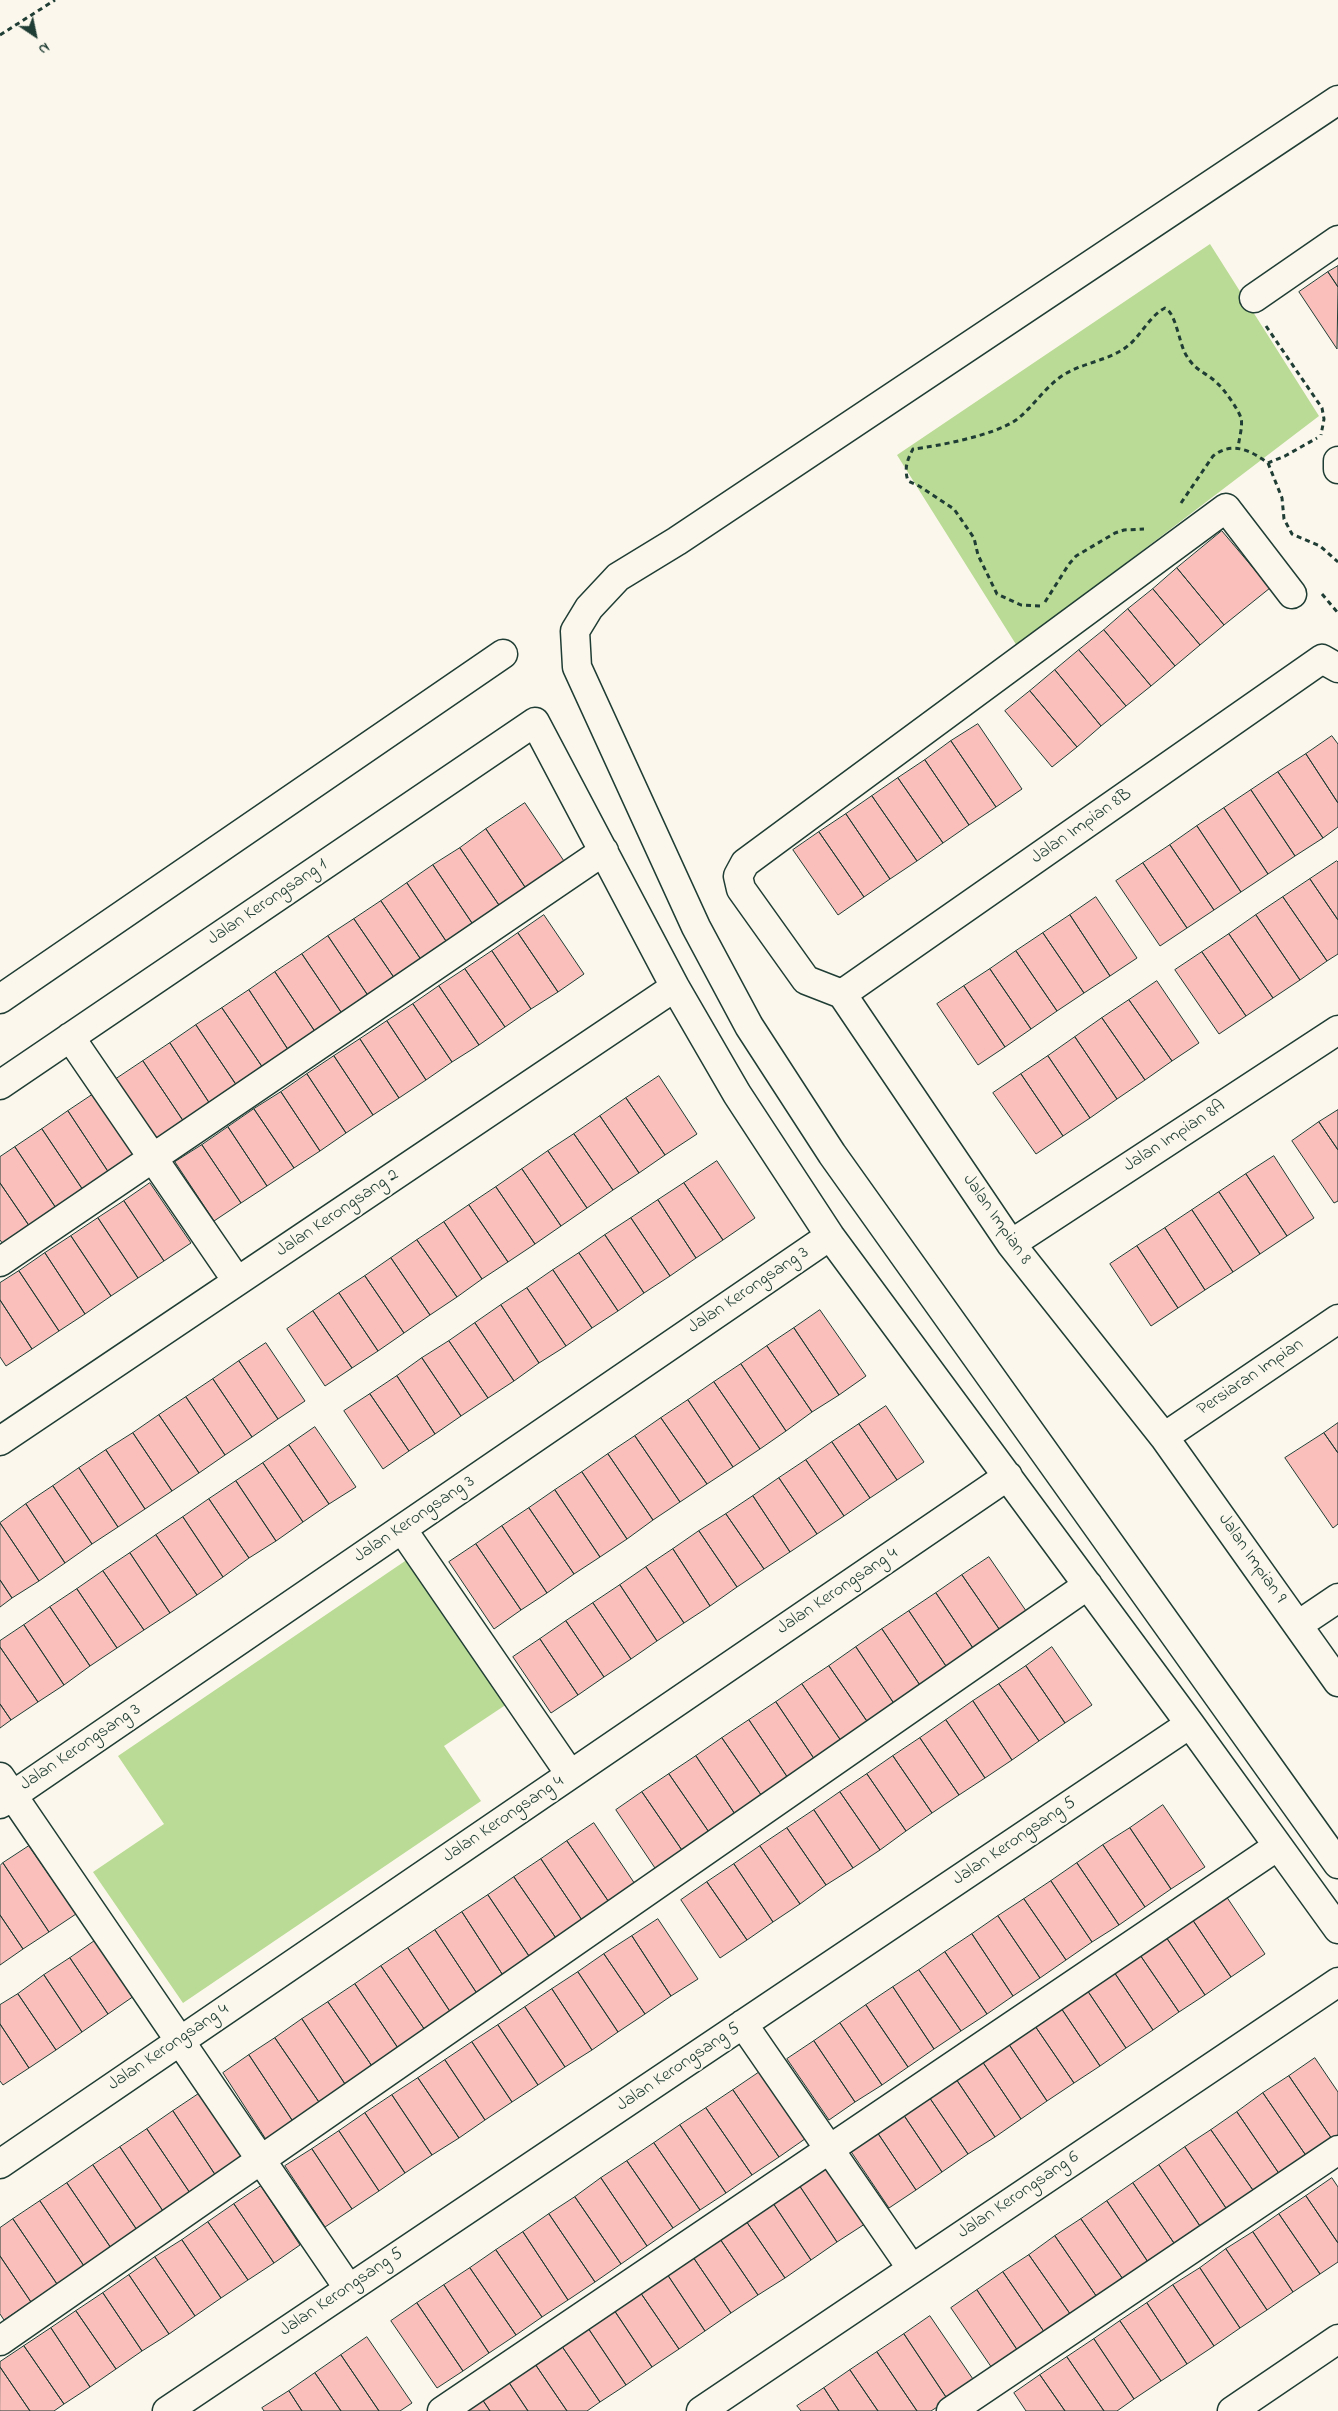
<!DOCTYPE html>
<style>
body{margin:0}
#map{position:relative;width:1338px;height:2411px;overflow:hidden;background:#fbf7ec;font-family:"Indie Flower",sans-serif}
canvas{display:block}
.north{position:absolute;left:10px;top:10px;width:50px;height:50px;-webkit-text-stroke:4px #fbf7ec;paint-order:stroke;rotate:146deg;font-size:14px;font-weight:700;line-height:20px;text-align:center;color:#1f3d34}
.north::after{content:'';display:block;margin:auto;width:18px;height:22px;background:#1f3d34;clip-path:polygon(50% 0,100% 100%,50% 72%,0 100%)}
</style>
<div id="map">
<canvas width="1338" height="2411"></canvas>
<div class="north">N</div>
</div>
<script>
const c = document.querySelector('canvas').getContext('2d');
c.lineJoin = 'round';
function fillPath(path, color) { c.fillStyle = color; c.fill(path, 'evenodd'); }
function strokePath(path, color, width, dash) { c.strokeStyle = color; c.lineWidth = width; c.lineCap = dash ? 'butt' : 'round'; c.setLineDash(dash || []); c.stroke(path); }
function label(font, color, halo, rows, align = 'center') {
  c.font = font + ' "Indie Flower",sans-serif'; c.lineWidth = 4.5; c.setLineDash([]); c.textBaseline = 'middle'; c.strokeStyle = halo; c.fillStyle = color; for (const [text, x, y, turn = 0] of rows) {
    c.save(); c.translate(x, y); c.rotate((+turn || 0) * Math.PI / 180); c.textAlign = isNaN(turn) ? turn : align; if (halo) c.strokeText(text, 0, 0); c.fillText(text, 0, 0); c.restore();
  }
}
fillPath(new Path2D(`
 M1210,244l109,172 -302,230 -120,-191z
 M411,1557l99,145 -66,44 37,55 -298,202 -90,-131 71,-48 -46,-68z`), '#badb95');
const building = new Path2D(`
 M1338,266v21l-10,-15z
 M1328,272l10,15 -1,62 -38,-57z
 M1222,531l48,57 -46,37 -47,-57z
 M1177,568l47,57 -24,20 -47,-56z
 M1153,589l47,56 -25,21 -47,-57z
 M1128,609l47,57 -24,20 -47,-56z
 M1104,630l47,56 -25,20 -47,-56z
 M1079,650l47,56 -25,20 -46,-56z
 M1055,670l46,56 -24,21 -47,-56z
 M1030,691l47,56 -25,20 -47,-56z
 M978,724l44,65 -26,18 -45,-66z
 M1332,736l6,8v59l-32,-49z
 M951,741l45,66 -27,18 -44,-65z
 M1306,754l32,49v24l-15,11 -45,-66z
 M925,760l44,65 -26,18 -45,-65z
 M1278,772l45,66 -28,18 -44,-66z
 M898,778l45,65 -26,18 -45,-65z
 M1251,790l44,66 -27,18 -44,-66z
 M872,796l45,65 -27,18 -44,-65z
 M525,803l41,61 -39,26 -41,-61z
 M1224,808l44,66 -27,18 -44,-66z
 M846,814l44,65 -26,18 -45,-65z
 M1197,826l44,66 -27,18 -44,-65z
 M486,829l41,61 -26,18 -41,-60z
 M819,832l45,65 -26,18 -45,-65z
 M1170,845l44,65 -27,18 -44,-65z
 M460,848l41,60 -27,18 -41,-61z
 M1337,861l1,1v58l-28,-41z
 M1143,863l44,65 -27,18 -44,-65z
 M433,865l41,61 -26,18 -41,-61z
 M1310,879l28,41v34l-11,7 -44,-64z
 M407,883l41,61 -26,17 -41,-60z
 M1096,897l41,61 -27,18 -40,-61z
 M1283,897l44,64 -27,19 -44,-65z
 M381,901l41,60 -27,18 -41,-60z
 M544,915l40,59 -26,18 -40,-59z
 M1070,915l40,61 -26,17 -41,-60z
 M1256,915l44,65 -27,18 -44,-64z
 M354,919l41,60 -26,18 -41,-61z
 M518,933l40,59 -27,17 -39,-58z
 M1043,933l41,60 -27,18 -41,-60z
 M1229,934l44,64 -27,18 -44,-64z
 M328,936l41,61 -26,18 -41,-61z
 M492,951l39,58 -26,18 -40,-58z
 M1016,951l41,60 -26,18 -41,-60z
 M1202,952l44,64 -27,18 -44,-64z
 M302,954l41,61 -27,18 -41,-61z
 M465,969l40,58 -26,18 -40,-59z
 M990,969l41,60 -26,18 -41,-61z
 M275,972l41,61 -27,18 -40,-61z
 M1157,981l42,62 -27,18 -43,-61z
 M439,986l40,59 -27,17 -39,-58z
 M964,986l41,61 -27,18 -41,-61z
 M249,990l40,61 -26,17 -41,-60z
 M1129,1000l43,61 -27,19 -43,-62z
 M413,1004l39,58 -26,18 -39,-59z
 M222,1008l41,60 -26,18 -41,-61z
 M1102,1018l43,62 -28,19 -42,-62z
 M387,1021l39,59 -27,18 -39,-59z
 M196,1025l41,61 -27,18 -40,-61z
 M1075,1037l42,62 -27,19 -42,-62z
 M360,1039l39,59 -26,17 -39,-59z
 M170,1043l40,61 -26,18 -41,-61z
 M334,1056l39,59 -27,18 -39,-59z
 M1048,1056l42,62 -27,18 -42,-62z
 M143,1061l41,61 -27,18 -41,-61z
 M307,1074l39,59 -26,18 -39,-59z
 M1021,1074l42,62 -27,18 -43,-61z
 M659,1076l38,58 -32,21 -39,-57z
 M281,1092l39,59 -26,17 -40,-59z
 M95,1093l41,62 -27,18 -41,-62z
 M626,1098l39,57 -26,18 -39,-57z
 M254,1109l40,59 -27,18 -39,-59z
 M1338,1110v40l-19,-28z
 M68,1111l41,62 -26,17 -41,-61z
 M600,1116l39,57 -26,17 -39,-56z
 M1319,1122l19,28v51l-4,2 -42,-62z
 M228,1127l39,59 -26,17 -39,-58z
 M42,1129l41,61 -27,18 -41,-61z
 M574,1134l39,56 -26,18 -39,-57z
 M202,1145l39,58 -27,18 -39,-59z
 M15,1147l41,61 -26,19 -30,-44v-26z
 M548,1151l39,57 -26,18 -39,-57z
 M1274,1156l40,62 -27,18 -41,-62z
 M717,1161l38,57 -32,22 -39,-57z
 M522,1169l39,57 -26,18 -39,-57z
 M1246,1174l41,62 -27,18 -41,-62z
 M0,1183l30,44 -27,17 -3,-4z
 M150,1183l41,60 -27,18 -40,-60z
 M684,1183l39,57 -27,18 -38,-58z
 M496,1187l39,57 -27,18 -39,-57z
 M1219,1192l41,62 -27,18 -41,-62z
 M658,1200l38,58 -26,18 -39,-58z
 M124,1201l40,60 -26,17 -40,-60z
 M469,1205l39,57 -26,17 -38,-57z
 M1192,1210l41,62 -28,18 -40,-62z
 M98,1218l40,60 -27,18 -40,-60z
 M631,1218l39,58 -26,17 -39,-58z
 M444,1222l38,57 -25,18 -40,-57z
 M1165,1228l40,62 -27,18 -41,-62z
 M605,1235l39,58 -26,18 -39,-58z
 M71,1236l40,60 -26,18 -40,-61z
 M417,1240l40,57 -27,18 -39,-57z
 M1137,1246l41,62 -27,18 -41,-62z
 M45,1253l40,61 -26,17 -40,-60z
 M579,1253l39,58 -26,17 -39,-58z
 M391,1258l39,57 -26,18 -39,-57z
 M553,1270l39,58 -26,18 -39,-58z
 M19,1271l40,60 -27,18 -32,-49v-17z
 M365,1276l39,57 -26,18 -39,-58z
 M527,1288l39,58 -27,17 -38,-58z
 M339,1293l39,58 -26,17 -39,-57z
 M0,1300l32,49 -26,17 -6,-9z
 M501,1305l38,58 -25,18 -39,-58z
 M820,1310l46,66 -27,19 -45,-67z
 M313,1311l39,57 -27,18 -38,-57z
 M475,1323l39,58 -26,17 -39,-57z
 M794,1328l45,67 -27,17 -45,-66z
 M449,1341l39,57 -27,18 -39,-58z
 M266,1343l39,58 -27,18 -39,-58z
 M767,1346l45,66 -26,19 -45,-67z
 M422,1358l39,58 -26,18 -38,-58z
 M239,1361l39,58 -26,18 -39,-58z
 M741,1364l45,67 -26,18 -46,-67z
 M397,1376l38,58 -26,17 -39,-57z
 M213,1379l39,58 -27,18 -39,-58z
 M714,1382l46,67 -27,18 -45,-67z
 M370,1394l39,57 -26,18 -39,-58z
 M186,1397l39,58 -26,18 -40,-58z
 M688,1400l45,67 -26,17 -46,-66z
 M886,1406l38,56 -27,18 -38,-56z
 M159,1415l40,58 -27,18 -39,-58z
 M661,1418l46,66 -27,18 -45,-66z
 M1338,1423v30l-14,-20z
 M859,1424l38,56 -27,18 -38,-56z
 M315,1427l41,60 -27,17 -40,-59z
 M133,1433l39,58 -27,18 -39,-59z
 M1324,1433l14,20v71l-5,4 -48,-70z
 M635,1436l45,66 -27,18 -45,-66z
 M832,1442l38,56 -26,18 -38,-56z
 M289,1445l40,59 -26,18 -40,-59z
 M106,1450l39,59 -27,18 -39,-59z
 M608,1454l45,66 -26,19 -45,-67z
 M806,1460l38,56 -27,18 -38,-56z
 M263,1463l40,59 -27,19 -40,-60z
 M79,1468l39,59 -26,17 -39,-58z
 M582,1472l45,67 -27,18 -45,-67z
 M779,1478l38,56 -27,18 -37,-56z
 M236,1481l40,60 -27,17 -40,-59z
 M53,1486l39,58 -27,19 -39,-59z
 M555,1490l45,67 -26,17 -45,-66z
 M753,1496l37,56 -26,17 -38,-55z
 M209,1499l40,59 -26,19 -40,-60z
 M26,1504l39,59 -26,18 -39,-58z
 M529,1508l45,66 -27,19 -45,-67z
 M726,1514l38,55 -27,18 -38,-56z
 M183,1517l40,60 -26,18 -41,-60z
 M0,1523l39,58 -27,17 -12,-18z
 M502,1526l45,67 -26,17 -45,-66z
 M699,1531l38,56 -27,19 -37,-57z
 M156,1535l41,60 -27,18 -40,-60z
 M476,1544l45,66 -27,19 -45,-67z
 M673,1549l37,57 -26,17 -38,-56z
 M130,1553l40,60 -26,17 -41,-59z
 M989,1557l44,64 -27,18 -44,-64z
 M646,1567l38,56 -27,18 -37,-56z
 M103,1571l41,59 -27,18 -40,-59z
 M962,1575l44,64 -27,18 -43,-64z
 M0,1580l12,18 -12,9z
 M620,1585l37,56 -26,18 -38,-56z
 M77,1589l40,59 -27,18 -40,-59z
 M936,1593l43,64 -27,18 -43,-64z
 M593,1603l38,56 -27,18 -38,-56z
 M50,1607l40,59 -26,19 -40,-60z
 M909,1611l43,64 -26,19 -44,-65z
 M566,1621l38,56 -26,18 -38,-56z
 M24,1625l40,60 -26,17 -38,-55v-6z
 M882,1629l44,65 -27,17 -43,-64z
 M540,1639l38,56 -27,18 -38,-56z
 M0,1647l38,55 -27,18 -11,-16z
 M856,1647l43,64 -26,19 -44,-64z
 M1052,1647l40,58 -27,18 -39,-57z
 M829,1666l44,64 -27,18 -44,-64z
 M1026,1666l39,57 -26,18 -40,-57z
 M802,1684l44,64 -27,18 -43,-64z
 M999,1684l40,57 -27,19 -39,-59z
 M973,1701l39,59 -27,18 -39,-58z
 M776,1702l43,64 -27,18 -43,-64z
 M0,1704l11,16 -11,8z
 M749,1720l43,64 -26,18 -44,-64z
 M946,1720l39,58 -26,17 -39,-57z
 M722,1738l44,64 -27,18 -43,-64z
 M920,1738l39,57 -27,18 -39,-57z
 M696,1756l43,64 -26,18 -44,-64z
 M893,1756l39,57 -26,18 -39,-57z
 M669,1774l44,64 -27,18 -44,-64z
 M867,1774l39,57 -26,19 -40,-58z
 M642,1792l44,64 -27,18 -43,-64z
 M840,1792l40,58 -27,18 -39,-58z
 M1163,1805l42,62 -34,22 -41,-61z
 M814,1810l39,58 -27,17 -39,-57z
 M594,1823l45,67 -26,18 -46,-67z
 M787,1828l39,57 -26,19 -40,-58z
 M1130,1828l41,61 -26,18 -42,-62z
 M567,1841l46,67 -27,18 -45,-67z
 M1103,1845l42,62 -26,18 -42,-62z
 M29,1846l47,68 -27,18 -46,-69z
 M760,1846l40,58 -27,18 -39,-58z
 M541,1859l45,67 -26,18 -46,-67z
 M3,1863l46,69 -26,17 -23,-34v-49z
 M1077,1863l42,62 -27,17 -41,-61z
 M734,1864l39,58 -26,18 -40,-58z
 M514,1877l46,67 -27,18 -45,-67z
 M1051,1881l41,61 -26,18 -42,-61z
 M707,1882l40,58 -27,18 -39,-58z
 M1224,1893l41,61 -34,23 -41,-61z
 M488,1895l45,67 -27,18 -44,-68z
 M1024,1899l42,61 -26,18 -42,-62z
 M462,1912l44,68 -26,18 -45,-68z
 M0,1915l23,34 -23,16z
 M998,1916l42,62 -27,18 -41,-62z
 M1190,1916l41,61 -26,18 -41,-61z
 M658,1919l40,60 -27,17 -39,-60z
 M435,1930l45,68 -27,18 -45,-68z
 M972,1934l41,62 -26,18 -42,-62z
 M1164,1934l41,61 -26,17 -41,-60z
 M632,1936l39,60 -26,18 -41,-60z
 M96,1940l38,56 -26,18 -38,-56z
 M408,1948l45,68 -26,17 -46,-67z
 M945,1952l42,62 -26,17 -42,-61z
 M1138,1952l41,60 -26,18 -41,-61z
 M604,1954l41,60 -27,18 -40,-60z
 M70,1958l38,56 -26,18 -38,-57z
 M381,1966l46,67 -27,18 -45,-67z
 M1112,1969l41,61 -27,18 -41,-61z
 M919,1970l42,61 -27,18 -41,-62z
 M578,1972l40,60 -26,18 -40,-61z
 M44,1975l38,57 -26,18 -38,-56z
 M355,1984l45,67 -26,18 -46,-67z
 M893,1987l41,62 -26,18 -42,-62z
 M1085,1987l41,61 -26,18 -41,-61z
 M552,1989l40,61 -27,17 -40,-60z
 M18,1994l38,56 -27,18 -29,-44v-19z
 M328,2002l46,67 -27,18 -45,-68z
 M866,2005l42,62 -26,18 -42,-62z
 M1059,2005l41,61 -26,17 -41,-60z
 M525,2007l40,60 -27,18 -40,-60z
 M302,2019l45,68 -26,18 -46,-67z
 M840,2023l42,62 -27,17 -41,-61z
 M1033,2023l41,60 -27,18 -41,-61z
 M0,2024l29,44 -26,17 -3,-4z
 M498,2025l40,60 -26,17 -40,-60z
 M275,2038l46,67 -27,18 -45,-68z
 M1006,2040l41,61 -26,18 -41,-61z
 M814,2041l41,61 -26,18 -42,-61z
 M472,2042l40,60 -27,18 -40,-60z
 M249,2055l45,68 -27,18 -44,-68z
 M980,2058l41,61 -26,18 -41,-61z
 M1315,2058l23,34v44l-6,3 -43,-63z
 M445,2060l40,60 -26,18 -41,-60z
 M767,2067l45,67 -33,23 -46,-67z
 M954,2076l41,61 -27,17 -41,-60z
 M1289,2076l43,63 -25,18 -44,-64z
 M418,2078l41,60 -27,17 -40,-60z
 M733,2090l46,67 -27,18 -46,-67z
 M200,2093l43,65 -27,18 -43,-65z
 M1263,2093l44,64 -27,18 -43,-63z
 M927,2094l41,60 -26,18 -41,-61z
 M392,2095l40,60 -27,18 -40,-60z
 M706,2108l46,67 -26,18 -46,-68z
 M173,2111l43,65 -26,17 -43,-64z
 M901,2111l41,61 -26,18 -41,-61z
 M1237,2112l43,63 -25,18 -44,-63z
 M365,2113l40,60 -26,18 -40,-60z
 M680,2125l46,68 -26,17 -46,-67z
 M147,2129l43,64 -27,18 -43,-64z
 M875,2129l41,61 -27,18 -41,-61z
 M1211,2130l44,63 -27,18 -43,-64z
 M339,2131l40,60 -27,18 -40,-60z
 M654,2143l46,67 -27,18 -46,-67z
 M120,2147l43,64 -26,19 -44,-65z
 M1185,2147l43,64 -26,18 -43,-64z
 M312,2149l40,60 -27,18 -40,-61z
 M830,2160l41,60 -34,22 -40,-60z
 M627,2161l46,67 -26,18 -46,-68z
 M93,2165l44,65 -26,18 -44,-65z
 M1159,2165l43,64 -26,17 -43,-63z
 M601,2178l46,68 -26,18 -46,-67z
 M1332,2178l6,9v56l-32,-47z
 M797,2182l40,60 -26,18 -40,-60z
 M67,2183l44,65 -27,18 -44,-65z
 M1133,2183l43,63 -26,19 -43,-64z
 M261,2186l39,59 -26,18 -40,-59z
 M1306,2196l32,47v19l-18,12 -41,-60z
 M575,2197l46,67 -26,18 -46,-68z
 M771,2200l40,60 -26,18 -41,-60z
 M40,2201l44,65 -27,18 -44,-65z
 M1107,2201l43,64 -25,17 -44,-63z
 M234,2204l40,59 -26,17 -40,-58z
 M549,2214l46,68 -27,18 -45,-68z
 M1279,2214l41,60 -27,18 -40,-60z
 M744,2218l41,60 -27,17 -40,-59z
 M13,2219l44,65 -26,18 -31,-46v-28z
 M1081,2219l44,63 -26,18 -44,-64z
 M208,2222l40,58 -27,18 -39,-58z
 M523,2232l45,68 -26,17 -46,-67z
 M1253,2232l40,60 -26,18 -41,-61z
 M718,2236l40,59 -27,18 -40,-59z
 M1055,2236l44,64 -26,18 -44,-63z
 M182,2240l39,58 -26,18 -40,-59z
 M1226,2249l41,61 -27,18 -40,-60z
 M496,2250l46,67 -26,18 -46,-67z
 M691,2254l40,59 -26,18 -40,-60z
 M1029,2255l44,63 -26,18 -44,-64z
 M0,2256l31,46 -27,18 -4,-6z
 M155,2257l40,59 -26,18 -40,-59z
 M470,2268l46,67 -27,18 -45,-68z
 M1200,2268l40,60 -26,18 -41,-61z
 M665,2271l40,60 -26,18 -41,-60z
 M1003,2272l44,64 -27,18 -43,-64z
 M129,2275l40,59 -27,17 -39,-58z
 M444,2285l45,68 -26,18 -46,-68z
 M1173,2285l41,61 -27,18 -40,-61z
 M638,2289l41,60 -27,18 -40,-60z
 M977,2290l43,64 -26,17 -43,-63z
 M103,2293l39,58 -26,18 -40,-58z
 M417,2303l46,68 -26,17 -46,-67z
 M1147,2303l40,61 -26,17 -41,-60z
 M612,2307l40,60 -26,18 -40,-60z
 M76,2311l40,58 -26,18 -39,-59z
 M930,2316l45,66 -27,18 -44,-66z
 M1120,2321l41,60 -27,18 -40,-60z
 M586,2325l40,60 -26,17 -41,-60z
 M51,2328l39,59 -26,17 -40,-58z
 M904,2334l44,66 -17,11h-14l-40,-59z
 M367,2337l45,66 -12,8h-21l-38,-56z
 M1094,2339l40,60 -17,12h-13l-37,-54z
 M559,2342l41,60 -13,9h-20l-34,-50z
 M24,2346l40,58 -10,7h-24l-30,-44v-5z
 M877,2352l40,59h-39l-28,-41z
 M341,2355l38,56h-38l-26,-38z
 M1067,2357l37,54h-39l-25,-36z
 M533,2361l34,50h-39l-22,-33z
 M0,2367l30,44h-30z
 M850,2370l28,41h-39l-15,-23z
 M315,2373l26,38h-39l-13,-20z
 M1040,2375l25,36h-39l-12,-18z
 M506,2378l22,33h-38l-10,-15z
 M824,2388l15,23h-38l-4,-5z
 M289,2391l13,20h-38l-2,-3z
 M480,2396l10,15h-32z`);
fillPath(building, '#fabebb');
strokePath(building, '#1f3d34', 1);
const minor = new Path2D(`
 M1338,100l-661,441 -59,36 -29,31 -14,23 2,36 119,260 53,99 83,128 506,710
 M1254,298l84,-58
 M1338,461v8
 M842,994l-36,-14 -65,-91 -3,-13 7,-13 481,-355 66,86
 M842,994l169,250 153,193 174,245
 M842,994l480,-335 16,9
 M0,999l503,-345
 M70,1037l167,244
 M0,1085l535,-363 140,265 62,107 93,142 360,488 148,205
 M1011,1244l327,-214
 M0,1262l604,-411
 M1164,1437l174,-118
 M0,1441l675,-454
 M402,1529l168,245
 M1298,1625l40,-27
 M0,1777l349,512
 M0,1804l830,-568
 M743,2024l169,245
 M0,2164l1008,-688
 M0,2341l1088,-756
 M167,2411l1023,-687
 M442,2411l836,-565
 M701,2411l637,-429
 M951,2411l387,-261
 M1232,2411l106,-72`);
strokePath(minor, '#1f3d34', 31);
strokePath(new Path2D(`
 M0,35l55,-35
 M1266,326l56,82 2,11 -3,16
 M1268,463l14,35 2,21 8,15 28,12 18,16
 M1181,503l32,-47c19,-15 37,-6 55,7l17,-7 32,-18
 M1322,594l16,19
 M1045,602l24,-38 7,-8 39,-23 9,-3 20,-1
 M1040,606l-19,-1 -24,-11 -19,-39 -4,-17 -20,-29 -35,-23 -11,-5c-4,-12 -1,-21 5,-32 26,-3 82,-14 103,-29 16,-12 27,-30 43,-42 20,-15 46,-16 66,-30 16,-11 23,-31 40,-40 11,5 14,35 21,47 11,18 19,16 31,28 7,6 21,26 24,35 2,8 -2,21 -3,30`), '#1f3d34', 3, [5, 4]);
strokePath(minor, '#fbf7ec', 28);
label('18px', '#1f3d34', '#fbf7ec', [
 ["Jalan Impian 8B",1082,827,-35],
 ["Jalan Kerongsang 1",268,903,-34],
 ["Jalan Impian 8A",1175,1137,-33],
 ["Jalan Kerongsang 2",338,1214,-34],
 ["Jalan Impian 8",996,1220,55],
 ["Jalan Kerongsang 3",749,1291,-34],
 ["Persiaran Impian",1251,1378,-34],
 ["Jalan Kerongsang 3",415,1520,-34],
 ["Jalan Impian 9",1251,1559,55],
 ["Jalan Kerongsang 4",838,1592,-34],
 ["Jalan Kerongsang 3",81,1748,-34],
 ["Jalan Kerongsang 4",504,1820,-34],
 ["Jalan Kerongsang 5",1015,1842,-34],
 ["Jalan Kerongsang 4",169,2048,-34],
 ["Jalan Kerongsang 5",679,2068,-34],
 ["Jalan Kerongsang 6",1019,2196,-34],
 ["Jalan Kerongsang 5",342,2293,-34]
]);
</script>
